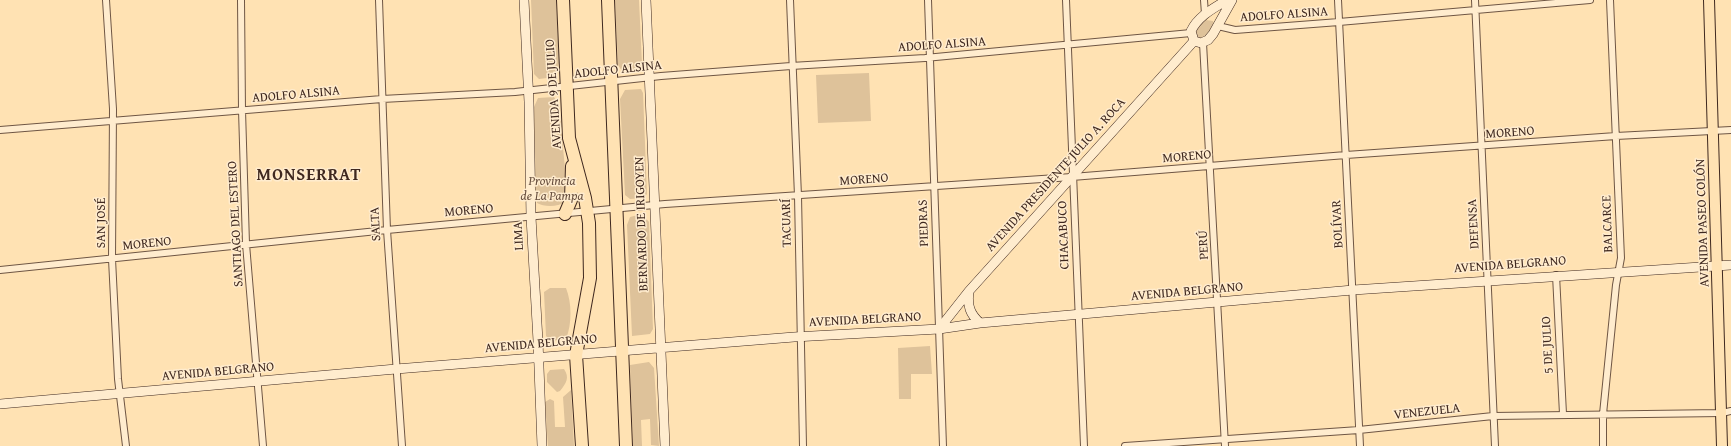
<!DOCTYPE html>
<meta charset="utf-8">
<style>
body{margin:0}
canvas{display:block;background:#ffe2b3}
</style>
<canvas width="1731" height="446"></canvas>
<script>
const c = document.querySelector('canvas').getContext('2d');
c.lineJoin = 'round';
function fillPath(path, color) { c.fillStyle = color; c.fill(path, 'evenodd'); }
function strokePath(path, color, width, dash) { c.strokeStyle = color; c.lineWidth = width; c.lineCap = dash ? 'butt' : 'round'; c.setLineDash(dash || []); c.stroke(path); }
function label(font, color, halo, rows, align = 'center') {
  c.font = font + ' "Gentium Book Plus",serif'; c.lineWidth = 3; c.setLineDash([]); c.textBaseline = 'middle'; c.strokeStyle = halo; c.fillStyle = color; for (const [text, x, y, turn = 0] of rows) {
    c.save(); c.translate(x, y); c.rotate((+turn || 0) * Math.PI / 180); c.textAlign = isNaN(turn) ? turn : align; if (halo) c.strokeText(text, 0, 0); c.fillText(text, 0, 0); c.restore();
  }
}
fillPath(new Path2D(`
 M531,0h25l3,63 -4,14 -16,2 -5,-5z
 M615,0h24l3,64 -3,6 -17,1 -4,-6z
 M1206,20l7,1 2,8 -14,13 -7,-9 7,-9z
 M869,73l2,48 -53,2 -2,-48z
 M641,89l2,4 4,101 -3,4 -14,1 -5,-4 -5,-96 5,-9z
 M554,97l5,9 8,83 -2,13c-7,5 -21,5 -28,1l-1,-5 -2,-91 4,-9z
 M642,214l7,8 4,107 -3,5 -18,2 -5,-111 3,-8z
 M550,288h16c6,15 6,36 0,51l-15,2 -5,-5 -2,-44z
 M930,346l2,28h-21v25h-12l-1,-51z
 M649,362l5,6 5,78 -8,-1 -1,-26 -9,1 1,26h-9l-3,-81z
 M564,369c6,9 2,14 -4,22l-3,1 -10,-10v-8l3,-4z
 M571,390l3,56h-26l-3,-44 5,-3 4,2 1,26h10l-2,-30z`), '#dec29a');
const street = new Path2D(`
 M106,0l7,109 -1,150 6,120 8,67
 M241,0l1,110 4,134 17,202
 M379,0l8,230 15,216
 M790,0l8,196 5,250
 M928,0l15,446
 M1066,0l18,446
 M1204,0l1,14
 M1338,0l22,446
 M1475,0l20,446
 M1218,26l17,4 104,-8 251,-22
 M1203,43l22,403
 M0,130l382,-31 133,-7 146,-16 130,-10 134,-8 266,-25
 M0,270l387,-40 278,-26 407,-27 274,-22 270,-19 115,-6
 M1556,275l7,139
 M1125,446l234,-16 134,-14 229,-3 9,-2
 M1603,446v-32l13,-129 5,-27 -11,-258`);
const secondary = new Path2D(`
 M524,0l5,102 2,115 7,124 4,105
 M646,0l19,446
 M1227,0c-13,8 -29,16 -36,31l3,10 7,2 7,-3 5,-6 19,-34
 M969,291c-2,15 1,23 11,32
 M939,329l30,-38 225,-250
 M0,404l396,-35 398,-32 145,-8 41,-6 373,-33 378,-25`);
const primary = new Path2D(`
 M1709,0l13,446`);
const highway = new Path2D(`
 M563,0l6,138 16,60 4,25 1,55 -14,77 6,91
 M608,0l18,446
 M565,214l6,-14 1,-34`);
strokePath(street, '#6f5644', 8);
strokePath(secondary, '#3f281f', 10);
strokePath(primary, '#3f281f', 12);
strokePath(highway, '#3f281f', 14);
strokePath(street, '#ffecce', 6);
strokePath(secondary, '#ffecce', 9);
strokePath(primary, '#ffe2b3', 10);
strokePath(highway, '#ffe2b3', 12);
label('13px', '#3f281f', '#ffecce', [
 ["ADOLFO ALSINA",1284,15,-4],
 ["ADOLFO ALSINA",942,45,-4],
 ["ADOLFO ALSINA",618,70,-6],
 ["AVENIDA 9 DE JULIO",554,94,-94],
 ["ADOLFO ALSINA",296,95,-5],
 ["MORENO",1510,133,-4],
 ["MORENO",1187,157,-5],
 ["AVENIDA PRESIDENTE JULIO A. ROCA",1056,175,-48],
 ["MORENO",864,180,-4],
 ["MORENO",469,211,-5],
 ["SAN JOSÉ",102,223,-90],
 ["TACUARÍ",787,223,-91],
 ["PIEDRAS",924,223,-92],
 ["AVENIDA PASEO COLÓN",1703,223,-92],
 ["SANTIAGO DEL ESTERO",236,224,-93],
 ["SALTA",376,224,-93],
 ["BERNARDO DE IRIGOYEN",642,224,-92],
 ["BOLÍVAR",1338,224,-93],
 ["DEFENSA",1474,224,-93],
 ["BALCARCE",1608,224,-92],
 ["CHACABUCO",1064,235,-92],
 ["LIMA",519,236,-93],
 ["MORENO",147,244,-6],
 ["PERÚ",1204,245,-93],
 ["AVENIDA BELGRANO",1510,265,-4],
 ["AVENIDA BELGRANO",1187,292,-5],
 ["AVENIDA BELGRANO",865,320,-3],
 ["AVENIDA BELGRANO",541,344,-5],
 ["5 DE JULIO",1548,345,-93],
 ["AVENIDA BELGRANO",218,372,-5],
 ["VENEZUELA",1427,412,-6]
]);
label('italic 13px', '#674e3e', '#ffecce', [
 ["Provincia",552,182],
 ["de La Pampa",552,197]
]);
c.letterSpacing = '1px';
label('bold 17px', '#3f281f', '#ffecce', [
 ["MONSERRAT",309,176]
]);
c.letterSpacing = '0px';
</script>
